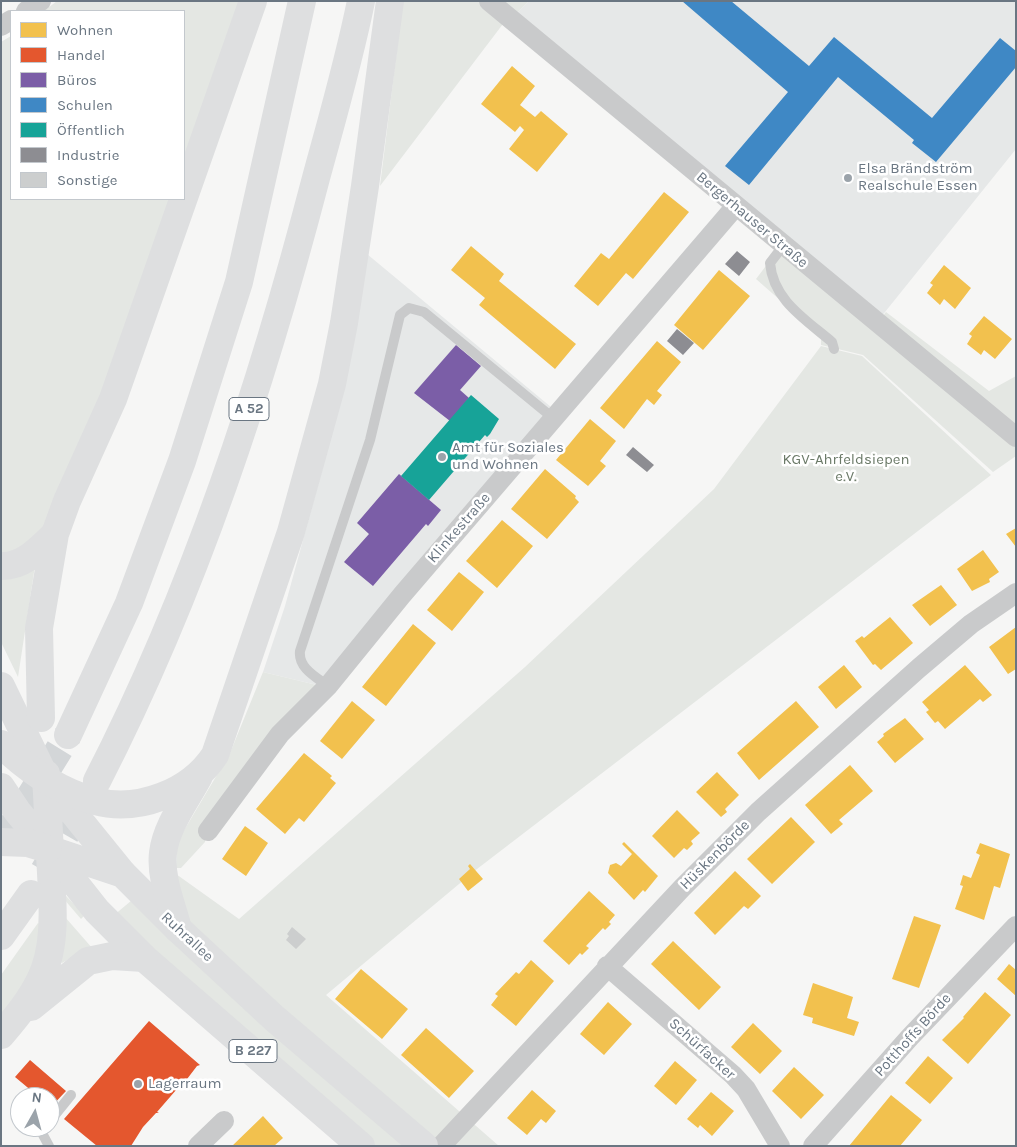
<!DOCTYPE html>
<meta charset="utf-8">
<style>
body{margin:0}
#map{position:relative;width:1017px;height:1147px;overflow:hidden;background:#f6f6f5;font-family:Karla,sans-serif}
canvas{display:block}
.frame{position:absolute;inset:0;border:2px solid #6a7682;pointer-events:none}
.legend{position:absolute;left:10px;top:10px;width:175px;height:190px;box-sizing:border-box;background:#fff;border:1px solid #c3c8cd;margin:0;padding:6px 9px;list-style:none;font-size:15px;color:#6a7682}
.legend li{display:flex;align-items:center;gap:10px;height:25px}
.legend b{width:25px;border:1px solid #c3c8cd}
.north{position:absolute;left:10px;top:1087px;width:50px;height:50px;box-sizing:border-box;background:#fff;border:1px solid #c3c8cd;border-radius:50%;rotate:7deg;font-size:14px;font-weight:700;line-height:20px;text-align:center;color:#6a7682}
.north::after{content:'';display:block;margin:auto;width:18px;height:22px;background:#9ba3aa;clip-path:polygon(50% 0,100% 100%,50% 72%,0 100%)}
</style>
<div id="map">
<canvas width="1017" height="1147"></canvas>
<div class="frame"></div>
<ul class="legend">
<li><b style="height:14px;background:#f2c14e"></b>Wohnen</li>
<li><b style="height:14px;background:#e4572e"></b>Handel</li>
<li><b style="height:14px;background:#7b5ea7"></b>Büros</li>
<li><b style="height:14px;background:#3f88c5"></b>Schulen</li>
<li><b style="height:14px;background:#17a398"></b>Öffentlich</li>
<li><b style="height:14px;background:#8d8d92"></b>Industrie</li>
<li><b style="height:14px;background:#cccece"></b>Sonstige</li>
</ul>
<div class="north">N</div>
</div>
<script>
const c = document.querySelector('canvas').getContext('2d');
c.lineJoin = 'round';
function fillPath(path, color) { c.fillStyle = color; c.fill(path, 'evenodd'); }
function strokePath(path, color, width, dash) { c.strokeStyle = color; c.lineWidth = width; c.lineCap = dash ? 'butt' : 'round'; c.setLineDash(dash || []); c.stroke(path); }
function label(font, color, halo, rows, align = 'center') {
  c.font = font + ' Karla,sans-serif'; c.lineWidth = 5; c.setLineDash([]); c.textBaseline = 'middle'; c.strokeStyle = halo; c.fillStyle = color; for (const [text, x, y, turn = 0] of rows) {
    c.save(); c.translate(x, y); c.rotate((+turn || 0) * Math.PI / 180); c.textAlign = isNaN(turn) ? turn : align; if (halo) c.strokeText(text, 0, 0); c.fillText(text, 0, 0); c.restore();
  }
}
fillPath(new Path2D(`
 M529,1h487v148l-139,173 -361,-308z
 M367,254l190,158 -232,275 -62,-15 22,-66 48,-176z`), '#e6e8e8');
fillPath(new Path2D(`
 M57,1h192l-65,187v-177h-140z
 M403,1h89l17,15 -129,170z
 M501,1h28l-13,13z
 M11,36v163h169l-77,218 -63,116 -22,144 -17,-35v-600z
 M781,246l95,78 10,-12 103,79 27,-15v80l-23,16 -130,-117 -42,-10v-9l-65,-57z
 M821,346l41,10 129,119 -514,394 -151,126 173,151h-136l-250,-230 56,-47 70,50 286,-252 189,-178z
 M263,672l62,15 -119,142 -1,13 -24,26h-5l1,-26 53,-89z
 M66,896l19,19 -4,4 -18,-21z
 M65,917l28,32 -17,6 -14,8 -2,-1z
 M38,923l7,5 -7,34 -37,56v-43z`), '#e4e7e3');
fillPath(new Path2D(`
 M512,66l23,20 -15,19 15,12 6,-6 27,23 -31,38 -28,-23 15,-19 -4,-4 -5,6 -34,-28z
 M664,192l25,20 -56,67 -7,-6 -28,33 -24,-20 27,-33 8,6z
 M471,246l33,28 -5,7 77,63 -21,25 -76,-64 6,-7 -34,-28z
 M944,265l27,23 -16,21 -11,-10 -4,6 -13,-12 6,-8 -3,-2z
 M719,270l31,26 -47,54 -29,-25z
 M984,316l28,23 -17,20 -11,-9 -3,5 -14,-11 5,-8 -3,-2z
 M657,341l24,21 -24,29 5,4 -8,10 -7,-6 -23,30 -24,-21z
 M590,419l26,22 -16,20 6,5 -18,20 -32,-26z
 M545,469l31,27 -1,2 4,4 -32,37 -36,-30z
 M502,520l31,26 -36,42 -31,-27z
 M1016,528v19l-10,-13z
 M983,550l16,22 -10,7 1,3 -18,9 -15,-22z
 M459,572l25,20 -32,39 -25,-21z
 M941,585l16,20 -27,21 -18,-21z
 M890,617l23,26 -32,27 -6,-6 -2,1 -18,-24 7,-5 2,2z
 M413,624l23,19 -50,63 -24,-19z
 M1016,627v42l-8,5 -19,-27z
 M844,665l18,22 -26,22 -18,-22z
 M965,665l27,30 -9,7 -3,-3 -35,30 -7,-8 -3,2 -9,-11 3,-2 -7,-8z
 M352,701l23,19 -33,39 -22,-18z
 M796,701l23,26 -60,53 -22,-27z
 M905,718l19,21 -29,24 -18,-21 7,-6 -1,-2z
 M304,753l28,23 -2,2 6,5 -32,39 -5,-4 -14,16 -29,-25z
 M850,765l23,26 -34,29 4,4 -12,10 -26,-29z
 M717,772l22,23 -14,14 2,3 -6,5 -25,-25z
 M677,810l23,23 -9,8 2,3 -6,6 -3,-2 -10,10 -22,-22z
 M791,817l24,25 -43,42 -25,-25z
 M245,826l23,17 -22,33 -24,-17z
 M624,842l34,34 -13,16 -2,-2 -9,10 -26,-27 2,-8 6,-2 5,3 11,-12 -10,-10z
 M980,843l30,11 -10,34 -6,-2 -10,34 -29,-11 8,-23 -3,-1 3,-10 8,3 9,-23 -4,-2z
 M470,864l13,15 -15,12 -9,-12 11,-10 -2,-3z
 M735,871l26,25 -13,13 -4,-3 -29,29 -21,-22z
 M589,891l26,24 -6,7 2,2 -6,6 -2,-2 -17,18 3,2 -7,7 -2,-2 -11,12 -26,-24z
 M914,916l27,9 -22,63 -27,-9z
 M673,941l48,46 -22,23 -48,-46z
 M531,960l23,21 -38,45 -25,-21 7,-9 -3,-2 21,-22 3,2z
 M1009,964l7,6v26l-19,-17z
 M361,969l47,40 -26,30 -47,-40z
 M813,983l40,14 -6,21 12,4 -5,14 -42,-13 1,-5 -10,-3z
 M985,992l26,23 -43,49 -26,-24 22,-22 -1,-1z
 M608,1002l24,22 -28,31 -24,-21z
 M753,1023l29,28 -22,23 -29,-27z
 M426,1028l48,43 -25,27 -48,-43z
 M928,1056l25,22 -23,26 -25,-21z
 M675,1061l22,19 -21,25 -22,-19z
 M794,1067l30,28 -23,24 -29,-28z
 M532,1090l24,21 -10,12 -5,-4 -14,16 -20,-17z
 M711,1092l23,19 -22,25 -12,-11 -2,3 -11,-9z
 M891,1095l31,25 -22,26h-51z
 M263,1116l20,22 -9,8h-42z`), '#f2c14e');
fillPath(new Path2D(`
 M149,1021l51,44 -3,1 -13,17 -1,-1 -26,30 2,1h-3l-13,14 -12,19h-34l-33,-27z
 M30,1060l36,31 -16,17v-11h-11l-24,-20z`), '#e4572e');
fillPath(new Path2D(`
 M456,345l25,21 -21,24 9,8 -19,23 -36,-28z
 M399,474l42,36 -13,16 -2,-2 -53,62 -29,-24 25,-28 -12,-11z`), '#7b5ea7');
fillPath(new Path2D(`
 M682,1h49l78,65 25,-29 98,81 68,-80 16,13v16l-80,95 -24,-19 2,-3 -76,-63 -89,108 -24,-19 63,-74z`), '#3f88c5');
fillPath(new Path2D(`
 M471,395l28,24 -9,15 -3,3 -2,-2 -56,65 -28,-24z`), '#17a398');
fillPath(new Path2D(`
 M737,251l13,11 -11,14 -14,-12z
 M677,329l17,14 -11,12 -16,-14z
 M633,447l21,18 -7,7 -21,-17z`), '#8d8d92');
fillPath(new Path2D(`
 M292,927l14,12 -10,10 -10,-9 3,-4 -2,-2z`), '#cccece');
strokePath(new Path2D(`
 M1,844l67,-109
 M44,871l44,-75`), '#d3d6d8', 28, [28, 14]);
strokePath(new Path2D(`
 M783,246l-13,17c3,37 35,56 62,79l2,7
 M328,686c-12,-9 -30,-18 -28,-35l70,-211 30,-125 9,-7 15,4 129,106
 M50,1121l21,-26
 M46,1127l-4,6 7,13`), '#c9cacb', 10);
strokePath(new Path2D(`
 M489,1l527,436
 M26,11l15,-10
 M1,26l10,-6
 M208,831l72,-97 48,-48 74,-91 333,-388
 M607,966l126,109 13,14 34,57
 M198,1146l26,-25
 M441,1146l241,-258 76,-76 161,-144 52,-44 45,-31
 M813,1146l97,-109 106,-111`), '#c9cacb', 20);
strokePath(new Path2D(`
 M1,686l45,93 77,95
 M46,774l6,119
 M1,787l16,24 31,38`), '#dedfe0', 28);
strokePath(new Path2D(`
 M48,849l75,25 55,55 96,89 150,128
 M48,849l49,62 47,47 217,188`), '#dedfe0', 28);
strokePath(new Path2D(`
 M1,566c23,1 39,-18 54,-32
 M41,718l-2,-90 16,-94 12,-33 46,-102 140,-398
 M68,735l61,-132 53,-142 57,-179 63,-281
 M1,744c26,25 59,48 94,57 43,12 96,-9 120,-46l76,-223 41,-148 12,-61 21,-137 25,-185
 M97,781c98,-191 165,-396 219,-603 16,-59 33,-117 45,-177
 M1,842l27,1 20,6
 M178,929c-6,-24 -18,-51 -15,-76 3,-27 24,-54 36,-77
 M1,936l30,-42
 M31,1007l57,-46 24,-5 32,2
 M1,1035c44,-51 55,-76 51,-142`), '#dedfe0', 28);
for (const [x, y, r, color] of [
 [848,178,5,"#9ba3aa"],
 [442,457,5,"#9ba3aa"],
 [138,1084,5,"#9ba3aa"]
]) { const dot = new Path2D(); dot.arc(x, y, r, 0, 2 * Math.PI); c.fillStyle = color; c.fill(dot); strokePath(dot, '#fff', 2); }
for (const [x, y, w] of [
 [249,409,40],
 [253,1051,48]
]) { const box = new Path2D(); box.roundRect(x - w / 2, y - 11.5, w, 23, 4); c.fillStyle = '#fff'; c.fill(box); strokePath(box, '#6a7682', 1); }
label('bold 14px', '#6a7682', null, [
 ["A 52",249,409],
 ["B 227",253,1051]
]);
label('15px', '#6a7682', '#fff', [
 ["Elsa Brändström",858,169],
 ["Realschule Essen",858,186],
 ["Amt für Soziales",452,448],
 ["und Wohnen",452,465],
 ["Lagerraum",148,1084]
], 'left');
label('15px', '#6a7682', '#fff', [
 ["Bergerhauser Straße",752,220,40],
 ["Klinkestraße",459,528,-49],
 ["Hüskenbörde",715,855,-45],
 ["Ruhrallee",187,937,43],
 ["Potthoffs Börde",913,1035,-48],
 ["Schürfacker",702,1049,42]
]);
label('15px', '#6b7a68', '#fff', [
 ["KGV-Ahrfeldsiepen",846,460],
 ["e.V.",846,477]
]);
</script>
